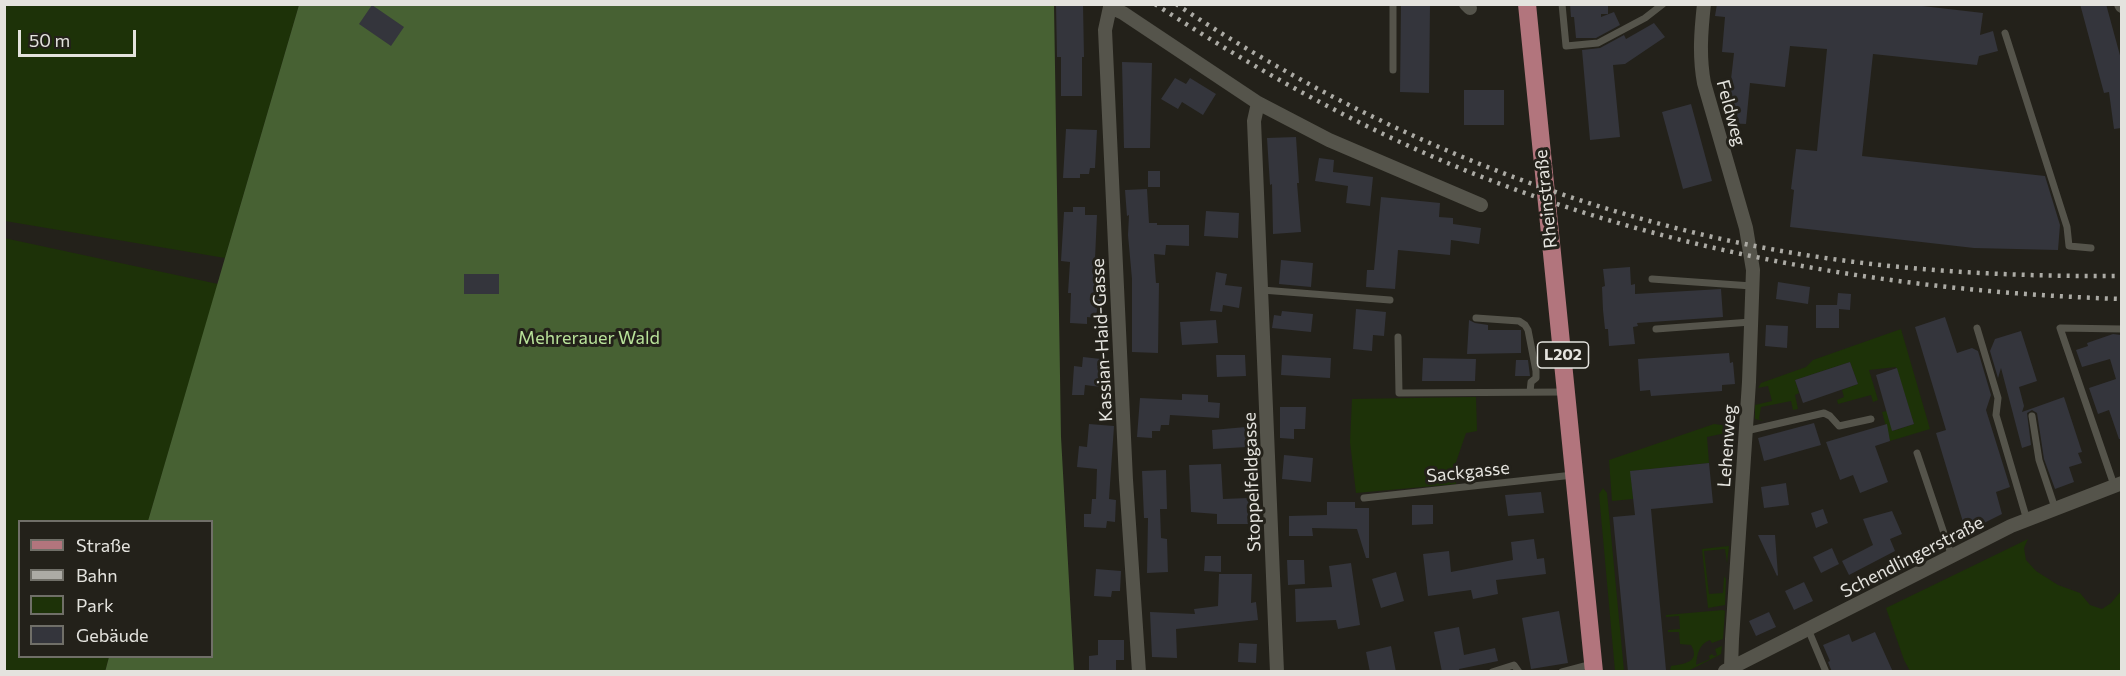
<!DOCTYPE html>
<meta charset="utf-8">
<style>
body{margin:0}
#map{position:relative;width:2126px;height:676px;overflow:hidden;background:#23211a;font-family:Commissioner,sans-serif}
canvas{display:block}
.frame{position:absolute;inset:0;border:6px solid #e4e3de;pointer-events:none}
.legend{position:absolute;left:18px;top:520px;width:195px;height:138px;box-sizing:border-box;background:#23211a;border:2px solid #706f68;margin:0;padding:8px 10px;list-style:none;font-size:18px;color:#e4e3de}
.legend li{display:flex;align-items:center;gap:12px;height:30px}
.legend b{width:30px;border:2px solid #706f68}
.scale{position:absolute;left:18px;top:30px;width:118px;height:27px;box-sizing:border-box;border:3px solid #e4e3de;border-top:0;padding-left:8px;font-size:18px;line-height:21px;white-space:nowrap;color:#e4e3de;-webkit-text-stroke:4px #23211a;paint-order:stroke}
</style>
<div id="map">
<canvas width="2126" height="676"></canvas>
<div class="frame"></div>
<ul class="legend">
<li><b style="height:8px;background:#b2757d"></b>Straße</li>
<li><b style="height:8px;background:#acaba5"></b>Bahn</li>
<li><b style="height:16px;background:#1d3208"></b>Park</li>
<li><b style="height:16px;background:#34353c"></b>Gebäude</li>
</ul>
<div class="scale">50 m</div>
</div>
<script>
const c = document.querySelector('canvas').getContext('2d');
c.lineJoin = 'round';
function fillPath(path, color) { c.fillStyle = color; c.fill(path, 'evenodd'); }
function strokePath(path, color, width, dash) { c.strokeStyle = color; c.lineWidth = width; c.lineCap = dash ? 'butt' : 'round'; c.setLineDash(dash || []); c.stroke(path); }
function label(font, color, halo, rows, align = 'center') {
  c.font = font + ' Commissioner,sans-serif'; c.lineWidth = 6; c.setLineDash([]); c.textBaseline = 'middle'; c.strokeStyle = halo; c.fillStyle = color; for (const [text, x, y, turn = 0] of rows) {
    c.save(); c.translate(x, y); c.rotate((+turn || 0) * Math.PI / 180); c.textAlign = isNaN(turn) ? turn : align; if (halo) c.strokeText(text, 0, 0); c.fillText(text, 0, 0); c.restore();
  }
}
fillPath(new Path2D(`
 M4,5h295l-74,253 -220,-37z
 M4,238l214,46 -70,237 -128,1v134l89,1 -4,14h-100z
 M1901,329l29,100 -40,12 -8,-29 5,-1 6,20 21,-7 -18,-57 -27,3 9,30 -5,2 -2,-7 -33,9 -1,-4 7,-3 -2,-7 16,-6 -8,-22 -55,18 4,13 -4,2 3,14 -5,1 -2,-9 -30,6 -2,12 5,2 -9,-2v-14l17,-4 -4,-15 -10,2 3,-5 45,-16 7,-7z
 M1476,397l1,34 -11,2 -12,35 2,16 -100,9 -6,-51 2,-43z
 M1714,424l15,2 6,3v2l-28,6 2,26 -78,8 2,28 -21,2 -3,-41z
 M1603,488l4,5 17,178h-9l-16,-177z
 M2028,539l-4,9 2,12 10,11 22,14 22,8 10,12 12,4 9,-6 10,-12v80h-211l-6,-11 -18,-52z
 M1729,546l-2,17 -2,-14 -21,2 5,43 14,-1 1,-17 2,3 -1,26 -17,3 -6,-59z
 M1723,610l2,1 -2,28 -11,4 -2,-3c-11,4 -13,14 -14,25l14,-6 -1,-3 3,-2 2,2 3,-1 -2,-6 7,-3 -1,8 -33,17h-18l1,-5c13,-2 30,-4 20,-21l-11,-1 -1,-12h-11v-2l12,-1 -1,-13 -13,1v-2z`), '#1d3208');
fillPath(new Path2D(`
 M299,5h755l7,432 13,234 -969,1 4,-15 103,-1v-134l-64,-1z`), '#476133');
fillPath(new Path2D(`
 M1056,4h27l1,53h-2v39h-21v-39h-4z
 M1401,4h29l-1,89 -29,-1z
 M1570,4h38v10h-7v3l13,-5 6,13 -24,13h-20l-2,-21h-3z
 M1717,4h188l78,9 -3,22 13,-4 5,20 -19,5 -2,9 -104,-11 -11,102 183,20 15,49 -2,25 -84,-2 -184,-21 4,-37 -3,-1 5,-40 21,2 10,-102 -37,-3 -5,41 -35,-4 -4,41 -20,-1 8,-70 -12,-1 3,-35 -10,-1z
 M2080,4h26l15,55v69l-7,1 -5,-37 -5,1z
 M372,5l32,22 -13,19 -32,-22z
 M1654,23l11,14 -40,27 -12,1 7,72 -30,3 -8,-90 18,-2 24,-13 2,4z
 M1122,62l30,1 -2,85h-26z
 M1175,78l11,6 4,-6 26,16 -13,21 -21,-13 -4,7 -17,-10z
 M1464,90h40v35h-40z
 M1691,104l21,77 -29,8 -21,-77z
 M1066,129l31,1 -2,38h-5l-1,6h-9v4h-17z
 M1296,137l3,46h-2l4,49 -28,2 -1,-50 -2,1 -3,-47z
 M1319,158l15,2 -1,12 40,5 -3,29 -24,-3 2,-17 -33,-5z
 M1148,171h12v16h-12z
 M1147,189l2,34h8v2h32v21l-23,-1 -1,10 -11,-1 2,29h3l-1,70 -26,-1v-73l-4,-44 1,-20 -2,1 -2,-26z
 M1381,197l59,6 -1,14 14,1v6l28,4 -2,16 -28,-4 -1,15 -52,-5 -3,39 -29,-2 1,-17h7z
 M1073,207h12v8h12l-2,44 10,1 -3,50 -5,-1 -1,9 -9,-1v7l-17,-1 1,-30h-3l2,-31 -9,-1 3,-49h9z
 M1206,211l33,2 -1,25 -34,-2z
 M1281,260l32,3 -2,24 -32,-3z
 M1630,267l1,18 4,-1v10l86,-5 2,28 -86,6 1,3 -5,1 2,17 -26,2 -1,-17h-3l-2,-19 -1,-23 3,-1 -2,-17z
 M1216,272l11,2 -2,11 17,2 -3,21 -16,-3 -1,7 -12,-1z
 M464,274h35v20h-35z
 M1778,282l32,5 -2,17 -32,-5z
 M1838,293l13,1 -1,16 -11,-1v19h-23v-23h21z
 M1356,309l30,3 -2,24 -11,-1 -1,16 -19,-2z
 M1282,311l31,3 -2,18 -39,-4 2,-13 7,1z
 M1945,317l12,36 15,-5 6,3 13,44 -5,15 24,77 -14,5 6,22 -36,18 -30,-99 10,-3 -31,-103z
 M1216,320l2,23 -36,2 -2,-23z
 M1469,320l6,3 13,2v5h33v23l-54,1z
 M1766,325l22,1 -1,22 -22,-2z
 M2021,331l16,50 -18,6 5,19 -2,6 42,-15 18,55 -4,1 4,10 -13,4 5,15 -19,7 -11,-30 -7,-46 -5,-3 -5,3 4,32 -9,3 -21,-80 -3,10 -8,-27 5,-12z
 M2113,334l8,1v104h-2l-10,-29 -11,4 -9,-26 27,-9 -6,-20 -28,8 -6,-17 12,-4 -1,-3z
 M1729,353l1,10 3,-1 2,22 -13,1v6l-71,5 -1,-6 -10,1 -2,-32z
 M1216,355h29l1,21 -29,1z
 M1282,355l49,3 -1,20 -49,-3z
 M1083,357l27,3 -2,19 -6,-1 -1,9 -16,-2 -1,10h-12l2,-29 8,1z
 M1423,358l53,1 -1,22h-53z
 M1516,360h12l2,16h-15z
 M1850,362l8,22 -55,19 -8,-23z
 M1897,368l17,56 -22,7 -16,-56z
 M1182,394l26,1v7l12,1 -1,15 -49,-3 -1,10h-8l-1,6h-8v7l-15,-1 3,-39 42,2z
 M1280,407h26l-1,22h-11v10l-14,-1z
 M1814,423l7,22 -57,16 -6,-23z
 M1089,424l25,2 -5,73 7,1 -1,22 -8,-1 -1,7 -22,-1v-13h7l1,-15h4l1,-30 -20,-2 2,-21 8,1z
 M1887,424l3,17 -15,5 13,36 -28,11 -7,-18 -13,5 -14,-38z
 M1246,427l1,20 -34,2 -1,-19z
 M1284,455l29,3 -2,24 -29,-3z
 M1709,463l4,40 -62,6 15,161 -38,2 -15,-155 22,-2 -5,-44z
 M1221,464l2,35 26,-1v26h-32v-10l-26,-2 -2,-47z
 M1166,470l1,39h-7l1,29 6,1 1,33 -21,1 1,-55h-4l-2,-47z
 M1786,483l3,22 -25,3 -3,-21z
 M1541,492l3,21 -36,3 -3,-21z
 M1327,502h28v6h14v50h-3l-9,-29 -45,-1 1,8h-24v-20l38,-1z
 M1412,505h21v19l-21,1z
 M1823,509l5,14 -12,5 -5,-15z
 M1892,511l10,23 -12,5 5,12 -46,24 -7,-14 31,-16 -10,-26z
 M1758,535h17l3,40 -1,1z
 M1534,539l3,20 7,-1 2,16 -50,6 2,14 -25,5 -2,-9 -43,6 -5,-42 26,-3 2,21 62,-12 -2,-18z
 M1832,548l7,16 -18,9 -8,-16z
 M1205,556h16v16l-17,-1z
 M1287,560h17l1,24 -17,1z
 M1351,563l9,62 -22,4 -2,-9 -40,2 -1,-33 37,-2 -3,-21z
 M1096,569l25,2 -1,20h-8l-1,6 -17,-1z
 M1396,572l8,29 -23,7 -9,-29z
 M1219,574h33l-1,29 5,-1 2,18 -82,9 1,29 -25,-1 -2,-45 45,2 -1,-5 24,-3z
 M1804,582l9,19 -19,9 -9,-19z
 M1559,611l9,52 -37,6 -9,-51z
 M1769,612l7,15 -20,9 -7,-15z
 M1459,627l5,28 31,-7 3,13 -39,8 1,3h-18l-8,-40z
 M1875,632l18,40h-61l-4,-10 2,-1 -7,-16 26,-11 3,8z
 M1098,640h26v20h-8v11h-27v-15l9,-1z
 M1239,643l18,1 -1,19 -18,-1z
 M1391,646l5,26h-26l-4,-20z`), '#34353c');
strokePath(new Path2D(`
 M1393,4v66
 M1562,4l4,42 32,-3 47,-25 18,-14
 M2005,33l62,194 2,19 22,2
 M1652,279l100,7
 M1262,290l128,10
 M1476,318l43,3 6,4 3,5 8,41v7l-5,4 -1,10
 M1977,328l21,70 -2,17 31,105
 M1656,329l95,-7
 M1398,337l1,56 167,-1
 M2032,416l7,44 16,48
 M1746,431l78,-18 6,3 9,10 32,-7
 M1917,453l35,104
 M2114,485l-54,-157 62,1
 M1364,498l209,-23
 M1808,629l18,43
 M1492,672l22,-7 5,7
 M1562,672l30,-8`), '#55544b', 7);
strokePath(new Path2D(`
 M1466,4l4,4
 M1704,4c-3,27 -5,52 0,79l42,145 7,42 -4,112 -17,257 -1,29 2,4
 M2121,4l1,2
 M1258,103l-4,18 23,551
 M1725,671l286,-145 111,-43
 M1139,672l-13,-192 -21,-450 5,-23 13,6 135,90 71,37 152,65`), '#55544b', 14);
strokePath(new Path2D(`
 M1527,4l67,668`), '#b2757d', 18);
strokePath(new Path2D(`
 M1155,4c104,68 212,128 327,173 204,79 422,115 640,122
 M1176,4c165,110 348,190 541,234 132,30 269,39 405,38`), '#acaba5', 4.5, [3, 6]);
for (const [x, y, w] of [
 [1563,355,51]
]) { const box = new Path2D(); box.roundRect(x - w / 2, y - 13, w, 26, 4.5); c.fillStyle = '#23211a'; c.fill(box); strokePath(box, '#e4e3de', 1.5); }
label('bold 16px', '#e4e3de', null, [
 ["L202",1563,355]
]);
label('18px', '#e4e3de', '#23211a', [
 ["Feldweg",1731,113,75],
 ["Rheinstraße",1546,199,-96],
 ["Kassian-Haid-Gasse",1102,340,-93],
 ["Lehenweg",1727,446,-86],
 ["Sackgasse",1468,472,-6],
 ["Stoppelfeldgasse",1252,482,-92],
 ["Schendlingerstraße",1912,557,-27]
]);
label('18px', '#b9e39a', '#23211a', [
 ["Mehrerauer Wald",589,338]
]);
</script>
